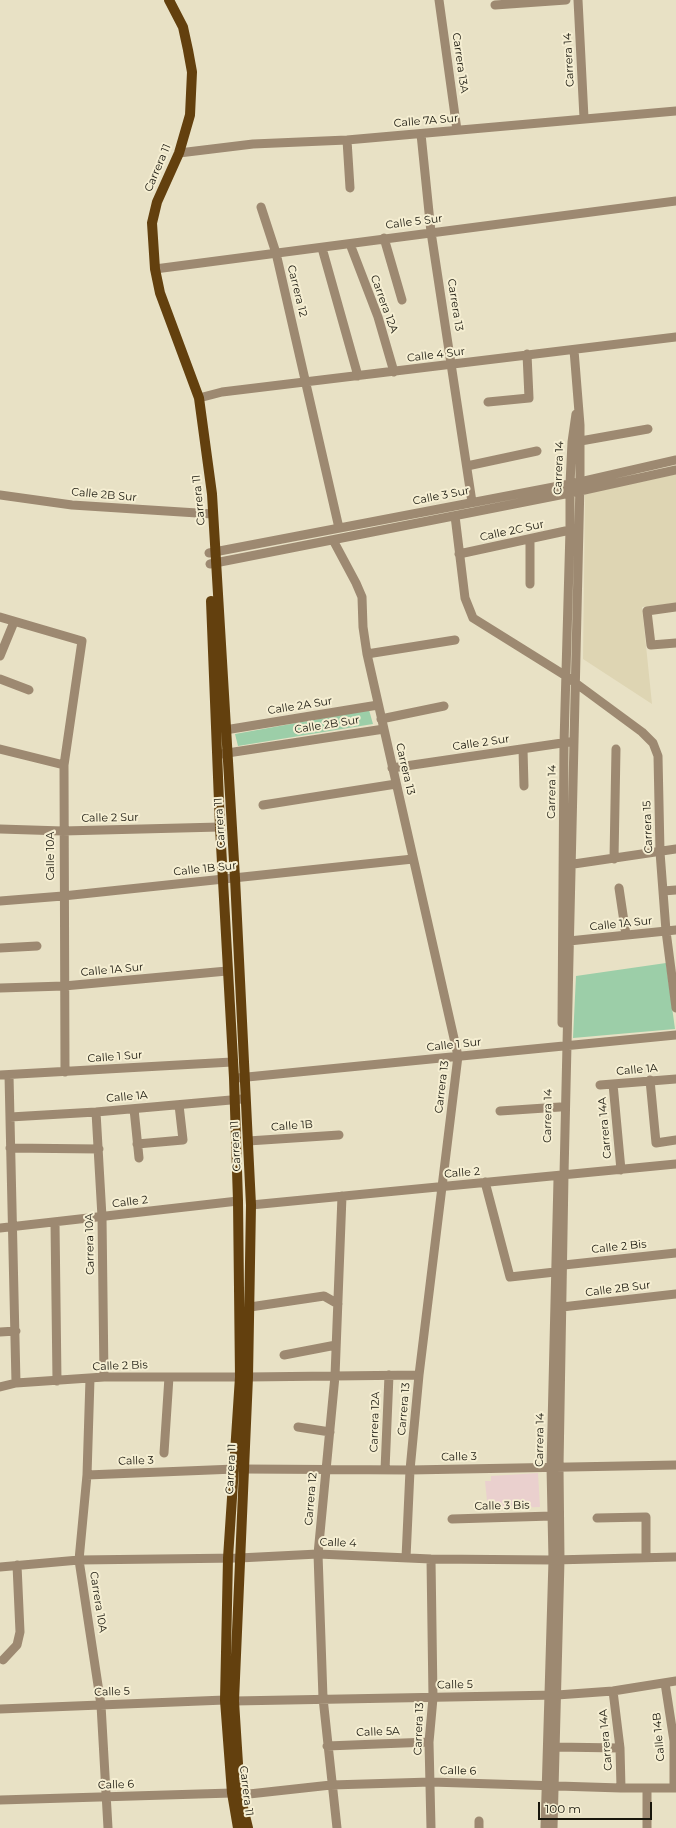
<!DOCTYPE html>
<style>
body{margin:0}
#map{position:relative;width:676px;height:1828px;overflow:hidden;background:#e8e1c5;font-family:Montserrat,sans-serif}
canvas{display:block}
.scale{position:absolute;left:538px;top:1802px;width:114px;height:18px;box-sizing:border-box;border:2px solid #18160c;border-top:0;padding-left:5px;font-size:12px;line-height:14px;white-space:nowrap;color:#18160c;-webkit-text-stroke:3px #f5eed2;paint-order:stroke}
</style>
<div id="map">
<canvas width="676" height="1828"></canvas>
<div class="scale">100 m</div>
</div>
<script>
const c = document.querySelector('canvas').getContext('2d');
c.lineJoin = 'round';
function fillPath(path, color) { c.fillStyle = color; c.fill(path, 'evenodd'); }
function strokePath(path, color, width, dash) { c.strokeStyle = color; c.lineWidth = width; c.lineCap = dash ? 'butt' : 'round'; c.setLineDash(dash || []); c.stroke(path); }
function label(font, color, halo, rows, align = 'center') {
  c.font = font + ' Montserrat,sans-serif'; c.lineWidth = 4; c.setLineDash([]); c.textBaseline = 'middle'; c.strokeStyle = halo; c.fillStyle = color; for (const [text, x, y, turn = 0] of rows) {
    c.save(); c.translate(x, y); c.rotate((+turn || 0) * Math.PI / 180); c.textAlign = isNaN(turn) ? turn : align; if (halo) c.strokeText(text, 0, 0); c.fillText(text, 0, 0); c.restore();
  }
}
fillPath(new Path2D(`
 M676,474v129l-34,4 10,97 -69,-45 2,-165z`), '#ded5b3');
fillPath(new Path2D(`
 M538,1473l2,34 -51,2 -1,-8h-1l-2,-20h6v-5z`), '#ead0ce');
fillPath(new Path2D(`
 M369,710l4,14 -135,22 -3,-12z
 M666,963l9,66 -102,9 3,-62z`), '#9ccea8');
strokePath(new Path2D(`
 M439,0l18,130
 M578,0l6,118
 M495,5l71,-5
 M421,134l10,98 41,270
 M347,140l3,48
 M179,153l74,-9 94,-4 329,-29
 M261,207l15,46 63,275
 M384,238l18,62
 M350,244l28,73 16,55
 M322,248l36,128
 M155,269l521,-68
 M199,398l23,-6 454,-55
 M488,402l41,-4 -2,-44
 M575,442l73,-13
 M467,466l70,-15
 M0,495l72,10 141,9
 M455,516l10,82 8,20 93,58 76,56 11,11 5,13 2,96 6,79 10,77
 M530,539v45
 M333,540l23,43 6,14 1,30 4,27 91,402 -39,319 -9,95 -4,88
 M209,553l371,-71 96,-22
 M459,554l111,-24
 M210,564l370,-73 96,-21
 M676,607l-29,4 4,34 25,-2
 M0,617l82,24 -18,124 1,307
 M367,654l88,-14
 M0,656l14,-34
 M0,679l29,11
 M381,719l63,-13
 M225,730l153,-25
 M0,749l64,16
 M523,749l1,37
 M221,754l163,-25
 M392,768l177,-26
 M263,805l133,-21
 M0,829l63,2 157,-4
 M614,859l2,-110
 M567,865l109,-16
 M619,888l7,47
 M663,891l13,-1
 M0,901l63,-5 350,-37
 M569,941l107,-11
 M0,948l37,-2
 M0,988l64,-2 163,-15
 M562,1023l2,-280 6,-213v-46l2,-42 4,-28
 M0,1075l232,-13
 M9,1075l7,308
 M237,1078l439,-43
 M650,1080l6,63 20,-3
 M613,1084l8,86
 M600,1085l76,-6
 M134,1109l5,49
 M500,1111l60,-4
 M96,1112l6,105 2,160
 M10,1117l86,-5 146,-13
 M248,1141l91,-6
 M137,1144l46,-4 -4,-35
 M10,1148l89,1
 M485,1182l25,95 45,-5
 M251,1205l425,-41
 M55,1222l2,159
 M0,1228l238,-27
 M564,1265l112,-12
 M250,1307l74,-11 14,8
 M562,1307l114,-13
 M0,1332l16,-1
 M284,1355l52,-10
 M248,1377l171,-2
 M90,1379l-3,96 -8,85 22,145 7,123
 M0,1387l16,-4 88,-6h136
 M298,1427l32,5
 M164,1453l5,-76
 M243,1469l167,1 266,-5
 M385,1470l4,-95
 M87,1475l148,-6
 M597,1518l49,-1v40
 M452,1519l100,-3
 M431,1559l2,139 -4,44 2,86
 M0,1567l79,-7 160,-2 79,-4 113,5 122,1 123,-3
 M3,1660l14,-15 3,-13 -3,-67
 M665,1683l9,58v47
 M613,1691l7,57 1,40
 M234,1701l323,-6 56,-4 63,-10
 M0,1709l225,-9
 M327,1746l102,-4
 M555,1747l65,1
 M647,1788v40
 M240,1795l91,-10 100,-3 190,6h55
 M0,1800l232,-7
 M479,1821v7
 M337,1828l-14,-130 -5,-144 17,-178 7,-180
 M545,1828l8,-268 -2,-93 7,-288
 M553,1828l7,-268 -1,-93 5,-292 16,-693v-57l-6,-75`), '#9d8971', 9);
strokePath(new Path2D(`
 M169,0l14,27 5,23 4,22 -2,43 -11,38 -22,49 -5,21 3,46 5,24 39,105 13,96 23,384 16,327 -3,172 -14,324 6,94 8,33
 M211,601l9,226 14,251 4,123 2,176 -12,181 -3,142 7,93 6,35`), '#63400e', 10);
label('11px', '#18160c', '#f5eed2', [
 ["Carrera 14",569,60,-93],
 ["Carrera 13A",460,63,82],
 ["Calle 7A Sur",426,121,-5],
 ["Carrera 11",158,168,-67],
 ["Calle 5 Sur",414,222,-7],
 ["Carrera 12",297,291,76],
 ["Carrera 12A",384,304,70],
 ["Carrera 13",455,305,81],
 ["Calle 4 Sur",436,355,-7],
 ["Carrera 14",559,468,-88],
 ["Calle 2B Sur",104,495,5],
 ["Calle 3 Sur",441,496,-11],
 ["Carrera 11",199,500,-96],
 ["Calle 2C Sur",512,531,-12],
 ["Calle 2A Sur",300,706,-9],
 ["Calle 2B Sur",327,725,-9],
 ["Calle 2 Sur",481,743,-8],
 ["Carrera 13",405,769,77],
 ["Carrera 14",552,792,-89],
 ["Calle 2 Sur",110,818,-1],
 ["Carrera 11",220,823,-94],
 ["Carrera 15",648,827,-92],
 ["Calle 10A",51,856,-90],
 ["Calle 1B Sur",205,869,-6],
 ["Calle 1A Sur",621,924,-6],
 ["Calle 1A Sur",112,970,-5],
 ["Calle 1 Sur",454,1045,-6],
 ["Calle 1 Sur",115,1057,-4],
 ["Calle 1A",637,1070,-5],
 ["Carrera 13",442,1087,-83],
 ["Calle 1A",127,1097,-5],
 ["Carrera 14",548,1116,-89],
 ["Calle 1B",292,1126,-4],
 ["Carrera 14A",605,1128,-95],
 ["Carrera 11",236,1146,-93],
 ["Calle 2",462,1173,-5],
 ["Calle 2",130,1202,-7],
 ["Carrera 10A",90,1244,-91],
 ["Calle 2 Bis",619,1247,-6],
 ["Calle 2B Sur",618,1289,-7],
 ["Calle 2 Bis",120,1366,-2],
 ["Carrera 13",404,1409,-85],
 ["Carrera 12A",375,1422,-88],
 ["Carrera 14",540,1440,-89],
 ["Calle 3",459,1457,-1],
 ["Calle 3",136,1461,-2],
 ["Carrera 11",231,1469,-87],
 ["Carrera 12",311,1499,-85],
 ["Calle 3 Bis",502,1506,-1],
 ["Calle 4",338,1543,2],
 ["Carrera 10A",98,1602,81],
 ["Calle 5",455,1685,-1],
 ["Calle 5",112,1692,-2],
 ["Carrera 13",419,1729,-88],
 ["Calle 5A",378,1732,-2],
 ["Calle 14B",659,1737,-95],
 ["Carrera 14A",606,1740,-95],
 ["Calle 6",458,1771,1],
 ["Calle 6",116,1785,-2],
 ["Carrera 11",246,1791,83]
]);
</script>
